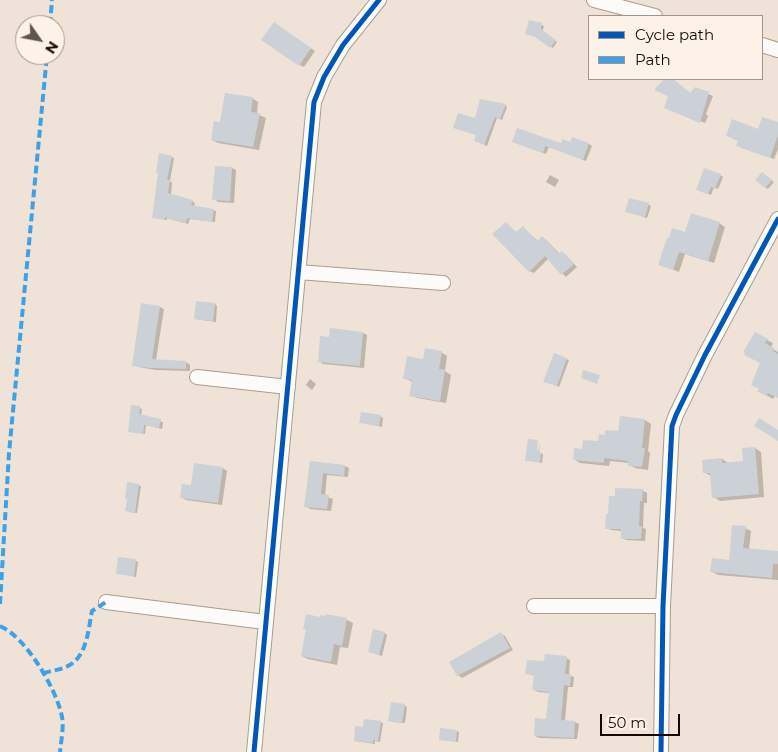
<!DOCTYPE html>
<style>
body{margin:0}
#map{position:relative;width:778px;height:752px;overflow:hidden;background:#eee3d6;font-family:Montserrat,sans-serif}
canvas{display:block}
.legend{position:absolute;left:588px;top:15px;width:175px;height:65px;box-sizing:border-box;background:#fdf2e7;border:1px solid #a1948b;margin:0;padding:6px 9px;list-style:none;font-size:15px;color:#180700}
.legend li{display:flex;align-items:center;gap:10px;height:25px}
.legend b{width:25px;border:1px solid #a1948b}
.north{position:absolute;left:15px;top:15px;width:50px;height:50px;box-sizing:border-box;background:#fdf2e7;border:1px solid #a1948b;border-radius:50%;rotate:123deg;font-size:14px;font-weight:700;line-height:20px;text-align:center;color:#180700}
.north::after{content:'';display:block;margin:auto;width:18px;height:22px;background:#63544b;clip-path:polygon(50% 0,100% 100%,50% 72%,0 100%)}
.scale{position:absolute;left:600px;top:714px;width:80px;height:22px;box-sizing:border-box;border:2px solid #180700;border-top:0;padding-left:6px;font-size:15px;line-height:18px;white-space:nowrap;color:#180700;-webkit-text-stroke:4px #fdf2e7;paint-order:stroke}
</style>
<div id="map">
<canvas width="778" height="752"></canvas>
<ul class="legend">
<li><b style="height:6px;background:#0057b8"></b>Cycle path</li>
<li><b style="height:6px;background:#3da1e9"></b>Path</li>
</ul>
<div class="north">N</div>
<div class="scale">50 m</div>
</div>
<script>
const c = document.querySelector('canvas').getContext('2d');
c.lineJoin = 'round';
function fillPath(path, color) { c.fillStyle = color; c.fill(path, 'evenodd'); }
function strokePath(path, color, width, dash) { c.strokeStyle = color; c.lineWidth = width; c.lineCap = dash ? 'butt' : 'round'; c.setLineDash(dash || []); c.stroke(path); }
fillPath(new Path2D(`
 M530,21l14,5 -2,6 15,10 -4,6 -15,-11z
 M278,27l37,24 -11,16 -4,-2z
 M665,79h8l18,15 5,-5 17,7 -7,18 2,2 -3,7 -37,-14 1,-13 -14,-6z
 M252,98l6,4 -1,12 9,4 -7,32 -41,-7 -6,-3 9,-17z
 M505,105l2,2 -5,13 -5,-2 -10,28 -9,-4 -1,-7 -22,-7z
 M778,124v25l-4,10 -32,-11 -3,-7 -7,-3z
 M513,142l49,2h27l3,2 -6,15 -37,-14 -3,7z
 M171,157l3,1 -4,23 2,2 -1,12 21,6 3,2 -1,4 22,4 -1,11 -25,-3 -2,5 -21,-6v2l-14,-3z
 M232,168l4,2 -2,33 -16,-1 -4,-3z
 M550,175l9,5 -4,7 -9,-5z
 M720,175l3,2 -5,12 -4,-2 -3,8 -11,-4z
 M765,175l9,7 -6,7 -3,-2z
 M648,204l3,2 -4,12 -18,-6z
 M506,223l11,10 6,-5 15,13 4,-4 4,3 14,14 2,-1 4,2 11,12 -11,10 -18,-18 -14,14 -5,-2z
 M719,223l6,4 -11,36 -29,-9 -6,18 -19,-7 26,-32z
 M215,304l2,2 -1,16 -21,-3z
 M160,307l4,2 -8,51 30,2 4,3v6l-34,-1 -18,-3 -4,-2z
 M363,333l4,2 -3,33 -41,-4 -4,-3 11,-22z
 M756,334l17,9 -2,5 7,4v45l-3,-1 -2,3 -14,-8 2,-28z
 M441,352l6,4 -2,15 6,4 -5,28 -29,-5 -6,-3 2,-13 -9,-4 20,-18z
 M566,359l3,1 -10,27 -12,-5z
 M310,379l6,5 -4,6 -6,-5z
 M139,408l3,1 -1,7 22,6 -1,7 -16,-4 -1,9 -16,-3z
 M380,416l3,2 -1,9 -22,-5z
 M645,420l6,4 -3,27 2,2 -2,17 -13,-2 -6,-3v-2l-19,-2 -1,5 -29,-3 -6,-4 9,-9z
 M540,442l-1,11 4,1 -1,9 -15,-3 10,-2z
 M755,448l6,4 3,45 -44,4 -6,-4 -3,-21 -7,-4 18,-13 6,4 16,-1z
 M311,462l34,4 4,2 -1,9 -21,-2 -2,21 8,3 -2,12 -21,-2 -4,-3z
 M223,468l4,3 -5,34 -36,-5 -5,-3z
 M128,484l13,2 -4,27 -8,-1z
 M642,490l5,3v10h-3l-1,25 3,1 -1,12 -19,-1 -4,-2v-7l-11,-1 -4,-2z
 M745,528l6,3 -2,19 29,2v28l-60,-5 -7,-4 19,-9z
 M136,561l2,1 -2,15 -19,-4z
 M327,616l20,4 6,3 -5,25 -8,-1 -3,18 -29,-6 -6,-3 5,-26 19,-12z
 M384,633l3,2 -5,21 -12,-4z
 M501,634l4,2 8,14 -51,28 -4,-3z
 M566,658l4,2 -1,15 5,2 -1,10h-5l-3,34 10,1 4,2 -2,15 -38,-1 -4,-2 13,-16 2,-27 -12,-1 -4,-2 1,-14 -8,-3 18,-11z
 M404,705l3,2 -2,16 -13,-1z
 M380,722l3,1 -3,19 -5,-1v3l-20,-3 9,-13z
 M457,731l2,1 -1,10 -18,-3z`), '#0003');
fillPath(new Path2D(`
 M529,20l13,3 -1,6 15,11 -6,8 -15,-11 -10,-3z
 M274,22l37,26 -12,18 -38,-26z
 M664,79h9l17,14 5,-6 14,5 -9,31 -36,-15 4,-12 -14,-6z
 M225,93l28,4 -2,15 9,1 -7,34 -42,-7 3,-19 6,1z
 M480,99l26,5 -6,15 -5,-2 -11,28 -10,-4 2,-6 -23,-7 5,-15 17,5z
 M762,117l16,5v13l-8,23 -34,-12 2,-6 -12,-4 6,-17 26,10z
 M517,128l44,15 2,-4 7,3 2,-5 17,6 -6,17 -38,-14 -2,7 -31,-11z
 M159,153l13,3 -5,24h3l-2,13 25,7 -2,5 23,4 -2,13 -25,-4 -1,5 -21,-6 -1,3 -12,-2 6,-45h-2z
 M215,166l17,1 -2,34 -18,-1z
 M704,168l17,6 -6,15 -4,-2 -3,7 -12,-4z
 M762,172l10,8 -7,8 -10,-8z
 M629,198l20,5 -4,14 -20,-5z
 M691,213l29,9 -12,39 -29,-9 -6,18 -15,-5 9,-27h2l3,-10 13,4z
 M506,222l10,10 7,-6 14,15 5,-5 17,18 3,-3 12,13 -13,11 -16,-19 -16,16 -37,-38z
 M196,301l19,2 -2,18 -19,-2z
 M141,303l19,3 -8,53 34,2v8l-35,-1 -19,-2z
 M330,328l33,4 -3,34 -42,-4 2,-26 9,1z
 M755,332l13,7 -3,4 10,6 -2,2 5,3v44l-10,-5 -2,3 -9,-5 2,-2 -8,-4 9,-22 -16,-8 1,-2 -2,-1z
 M425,348l17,3 -3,18 6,1 -5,31 -31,-5 3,-16 -9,-1 4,-23 16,3z
 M554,353l13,5 -10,28 -14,-4z
 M583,370l17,5 -3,9 -16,-6z
 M131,405l9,1 -1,8 22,5 -2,9 -15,-3 -1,9 -15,-2z
 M361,412l20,3 -2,11 -20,-3z
 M620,416l25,3 -3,29h3l-3,19 -14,-1v-5l-24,-3v5l-31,-3 1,-12 8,1 1,-9 15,1 1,-7 6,1v-5l13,1z
 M759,418l19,12v11l-24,-15z
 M528,439l10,1 -1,11 4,1 -1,10 -15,-1z
 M755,447l4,47 -47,4 -2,-25h-7l-1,-13 20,-2v5l21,-2 -1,-13z
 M310,461l35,4 -1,11 -21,-3 -2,21 8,1 -2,14 -23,-2z
 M194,463l29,4 -5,36 -38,-5 2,-14 9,1z
 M127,482l12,2 -4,29 -10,-2 2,-12h-2z
 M615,488l28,1 -1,12h-2l-1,25h3l-1,13h-20v-10h-16l1,-15h2l1,-18h6z
 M732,525l14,1 -3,22 35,3v13h-5l-1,14 -62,-6 2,-14 17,2z
 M118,557l18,2 -2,17 -18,-2z
 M306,614l14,3v-2l6,1v-2l21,4 -5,28 -8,-2 -3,18 -30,-6 5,-27h-3z
 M373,629l12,3 -6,23 -11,-3z
 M501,632l9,16 -53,28 -8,-14z
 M545,654l22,2 -2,18h6l-1,12 -6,-1 -3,35 14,1 -1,17 -40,-2 1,-18 11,1 3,-27 -17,-2 2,-15 -9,-1 2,-14 17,1z
 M391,702l14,2 -3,19 -14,-2z
 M364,719l17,2 -3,20 -5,-1v3l-19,-2 1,-15 8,1z
 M440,728l17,2 -1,12 -17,-2z`), '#ccd1d7');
const minor = new Path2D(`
 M594,0l61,16
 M762,45l16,5
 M298,272l145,11
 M197,377l91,10
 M106,602l159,20
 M534,606h129
 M254,752l60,-650 10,-25 19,-32 36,-45
 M661,752l2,-146 9,-180 4,-11 29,-60 73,-136`);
strokePath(minor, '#ab9d8c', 16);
strokePath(minor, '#fcfbf9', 14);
strokePath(new Path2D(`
 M50,25l2,-25
 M0,604l9,-151 38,-398
 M0,626c26,11 57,64 62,91 2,11 -1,24 -2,35
 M43,673c8,-2 16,-3 23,-6 21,-9 22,-36 26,-56l14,-9`), '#3da1e9', 4, [8, 4]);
strokePath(new Path2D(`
 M254,752l60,-650 10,-25 19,-32 36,-45
 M661,752l2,-146 9,-180 4,-11 29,-60 73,-136`), '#0057b8', 5);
</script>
